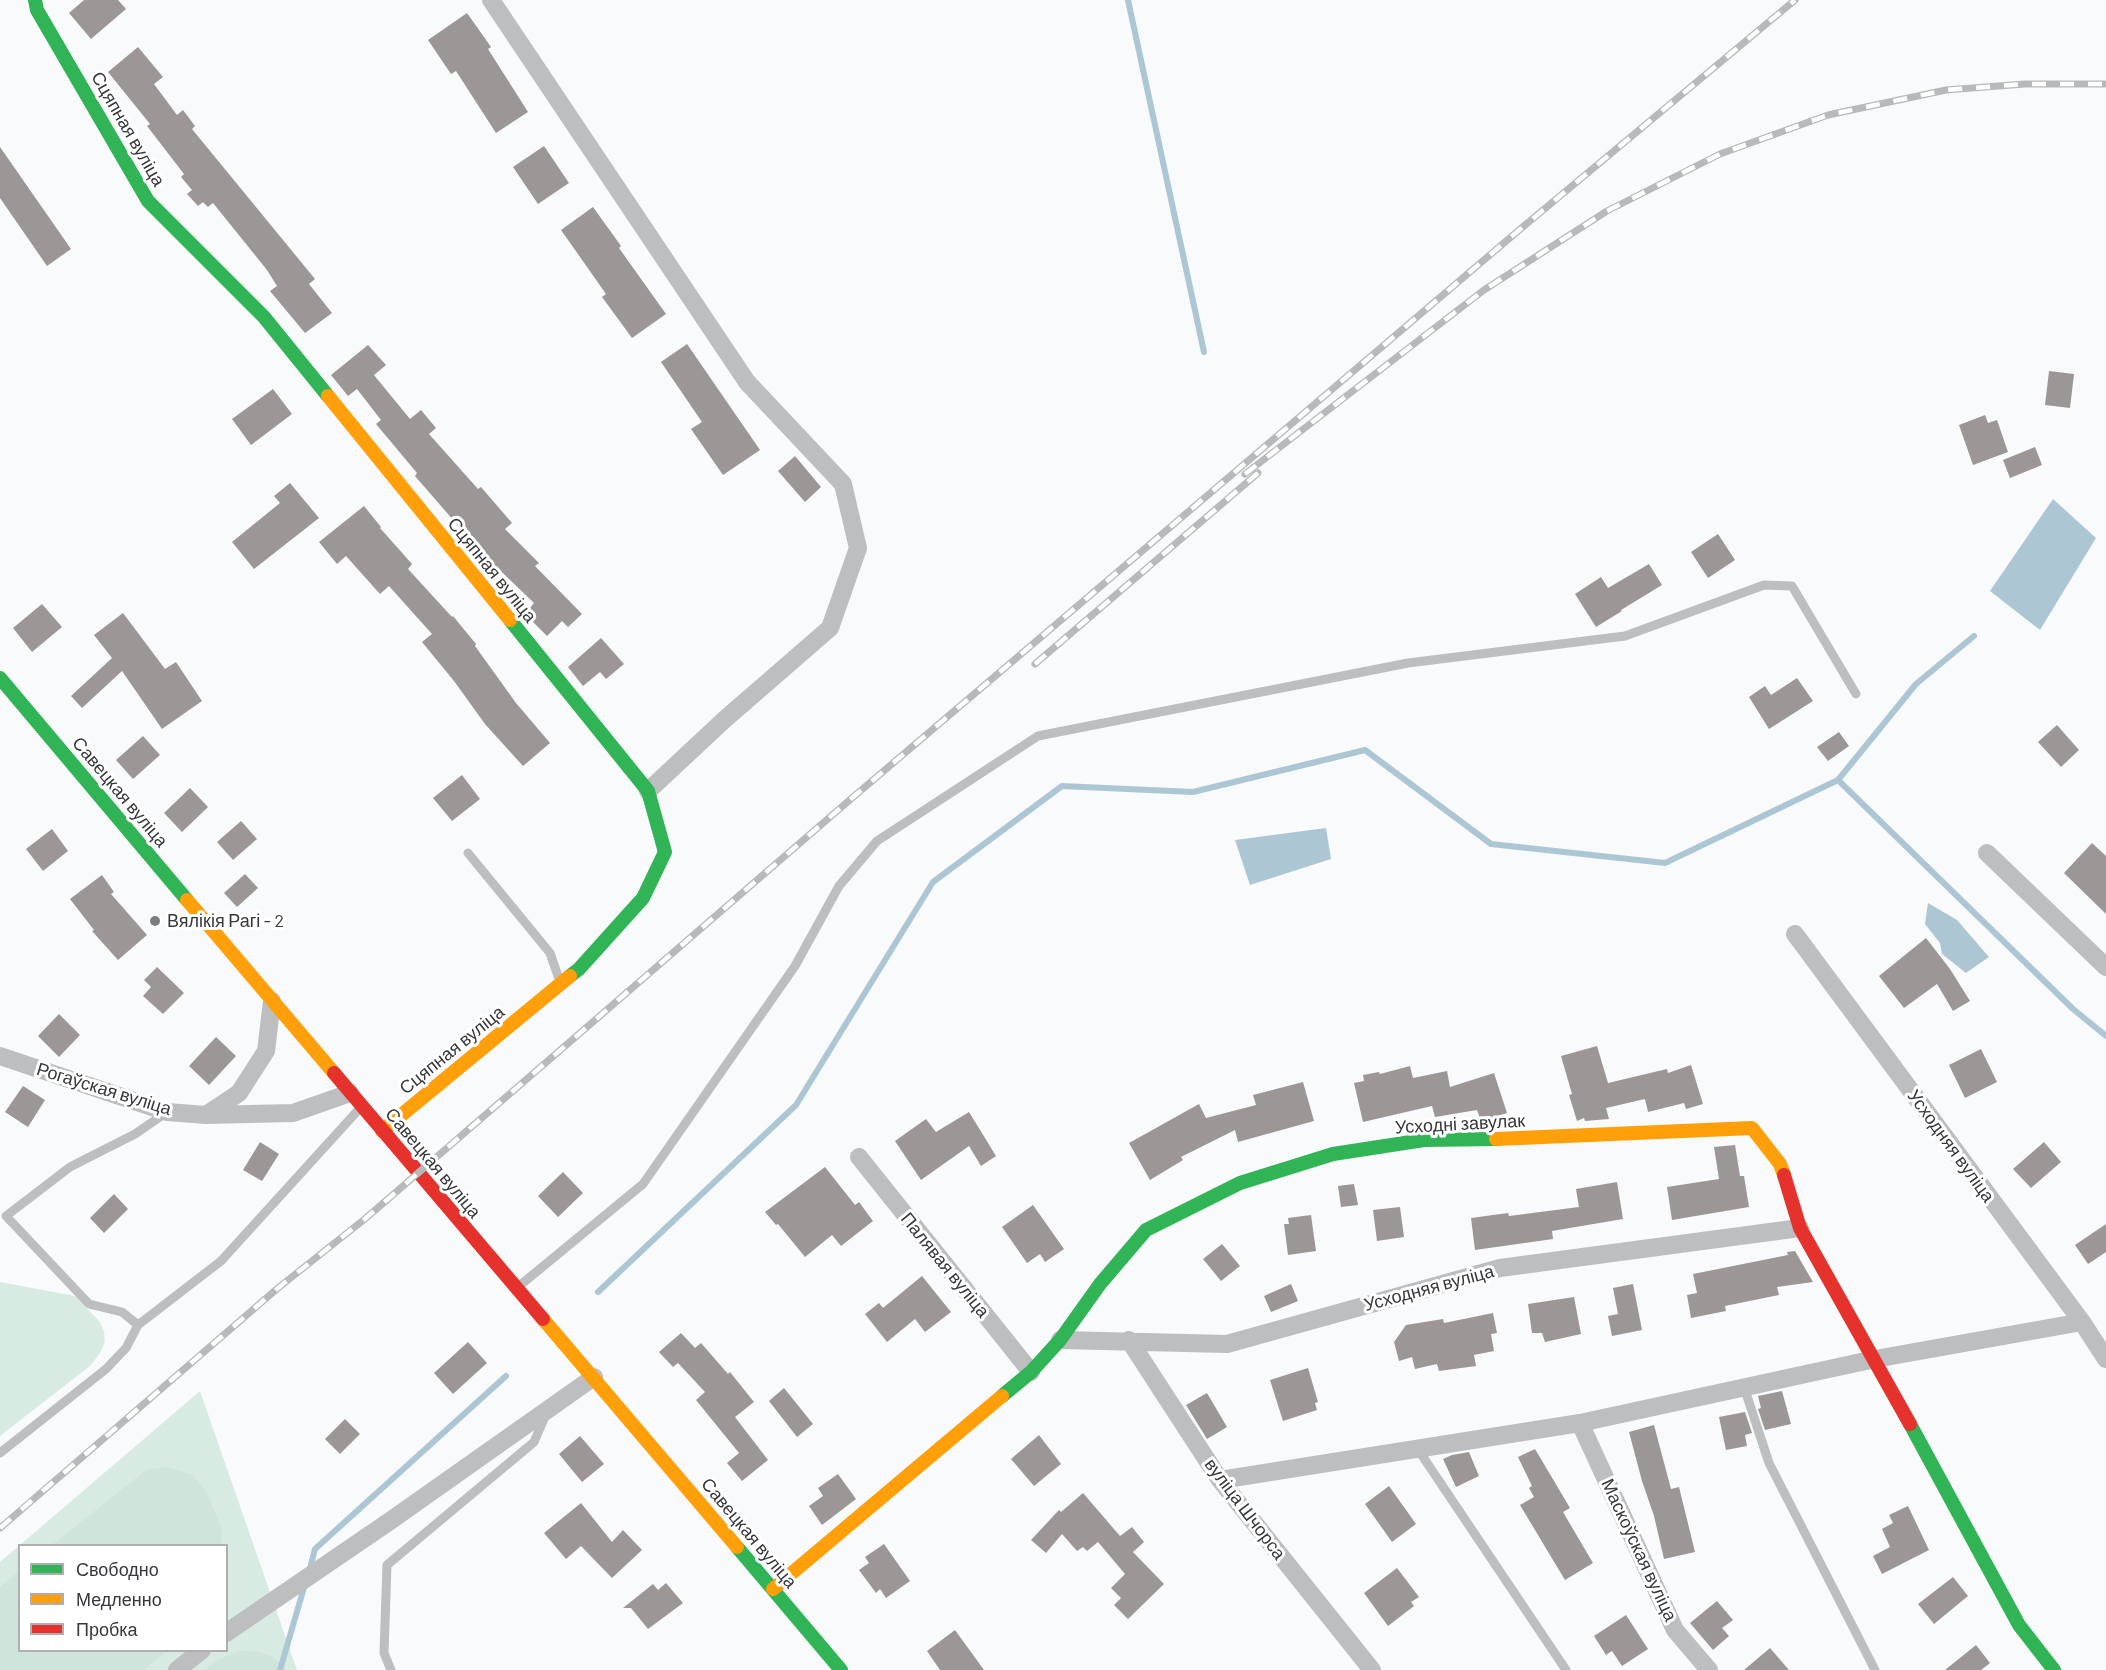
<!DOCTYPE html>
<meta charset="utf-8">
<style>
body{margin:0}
#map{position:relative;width:2106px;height:1670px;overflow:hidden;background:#f8fafc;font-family:Barlow,sans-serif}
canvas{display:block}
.legend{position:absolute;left:18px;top:1544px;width:210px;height:108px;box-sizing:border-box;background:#fff;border:2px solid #afafb1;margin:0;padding:8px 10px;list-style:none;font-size:18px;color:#36383b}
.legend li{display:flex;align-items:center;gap:12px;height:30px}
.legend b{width:30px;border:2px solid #afafb1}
</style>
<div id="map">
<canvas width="2106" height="1670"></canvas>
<ul class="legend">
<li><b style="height:8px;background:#30b455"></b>Свободно</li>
<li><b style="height:8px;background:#ff9f0a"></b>Медленно</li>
<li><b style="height:8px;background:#e5322d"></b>Пробка</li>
</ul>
</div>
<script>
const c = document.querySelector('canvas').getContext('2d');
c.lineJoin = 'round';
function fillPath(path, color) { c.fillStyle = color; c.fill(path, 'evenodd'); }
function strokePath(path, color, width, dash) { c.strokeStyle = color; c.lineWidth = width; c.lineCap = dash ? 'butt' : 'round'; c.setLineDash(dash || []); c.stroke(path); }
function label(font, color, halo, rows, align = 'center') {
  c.font = font + ' Barlow,sans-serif'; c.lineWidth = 6; c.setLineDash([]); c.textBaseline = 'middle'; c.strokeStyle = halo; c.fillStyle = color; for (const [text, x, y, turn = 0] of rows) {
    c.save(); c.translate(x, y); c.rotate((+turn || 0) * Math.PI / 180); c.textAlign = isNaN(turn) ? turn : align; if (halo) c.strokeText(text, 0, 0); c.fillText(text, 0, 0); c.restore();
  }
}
fillPath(new Path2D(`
 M0,1282l75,14 25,26 4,10 1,10 -5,11 -10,13 -90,70z
 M200,1391l97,279h-297v-108zM20,1546h206v104h-206z`), '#d8ebe3');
fillPath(new Path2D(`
 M166,1467l25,7 15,17 16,38 -1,16h-169l94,-75z
 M19,1571l1,79 146,1 -22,19h-144v-83z
 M239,1651c22,0 32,1 47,19h-81l13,-10z`), '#cfe4da');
fillPath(new Path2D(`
 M2053,499l43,39 -56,92 -50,-39z
 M1326,828l5,31 -81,26 -15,-45z
 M1928,903l29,17 32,37 -23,16 -24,-19 -2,-11 -15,-19z`), '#adc6d4');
strokePath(new Path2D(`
 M1128,0l76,352
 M1838,780l235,229 33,27
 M598,1292l198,-187 137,-223 129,-96 131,6 172,-42 126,94 174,19 173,-83 78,-96 58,-48
 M309,1572l6,-23 191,-173
 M280,1670l25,-86`), '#adc6d4', 6);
fillPath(new Path2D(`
 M84,0h34l8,9 -35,30 -22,-26z
 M467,13l24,34 -3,2 40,63 -32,21 -40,-62 -5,3 -23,-34z
 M138,47l25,30 -9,7 23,31 6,-5 12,16 -3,3 123,150 -6,5 23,29 -27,20 -35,-42 7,-5 -10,-16 -54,-67 -5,4 -5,-5 -5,4 -11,-12 5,-4 -11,-13 3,-3 -37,-48 3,-2 -42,-52z
 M544,146l25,37 -31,21 -25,-37z
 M0,147l71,102 -24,17 -47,-68z
 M593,207l28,39 -2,2 47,66 -34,24 -30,-41 4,-3 -45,-64z
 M687,344l73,106 -37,25 -32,-46 11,-7 -41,-60z
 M368,345l18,20 -12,10 36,44 11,-9 15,18 -7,6 49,55 3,-2 31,36 -7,6 34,34 -4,3 47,48 -14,13 -6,-6 -15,15 -22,-22 9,-11 -54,-52 -65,-75 2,-3 -41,-49 5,-4 -24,-31 -9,7 -17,-21z
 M2049,371l25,3 -4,34 -25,-3z
 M273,389l19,25 -41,31 -19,-26z
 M1985,415l3,8 9,-3 11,32 -35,13 -14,-40z
 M2035,447l7,18 -32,13 -7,-18z
 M795,456l26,31 -16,15 -27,-31z
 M290,483l29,35 -65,51 -22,-27 48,-39 -6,-7z
 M364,506l17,21 -1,1 32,36 -4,5 44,48 1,-1 23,28 -1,2 41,57 34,40 -27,23 -38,-42 -31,-43 -32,-39 10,-8 -43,-48 -9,8 -34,-38 -9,8 -18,-22z
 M1718,534l17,26 -27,18 -17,-26z
 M1649,564l13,21 -41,25 1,1 -26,16 -21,-33 26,-17 7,11z
 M42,604l20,23 -30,25 -19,-24z
 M123,613l42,56 11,-7 26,39 -40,28 -40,-58 -40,37 -11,-12 41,-38 -18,-23z
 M601,638l23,26 -18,15 -6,-7 -17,14 -15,-19z
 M1797,678l16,23 -44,28 -20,-32 16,-11 6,9z
 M2057,725l22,25 -18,17 -23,-25z
 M1839,732l10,14 -21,15 -11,-14z
 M143,736l17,19 -27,24 -17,-19z
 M462,775l18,24 -28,22 -19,-23z
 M190,788l18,19 -26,25 -18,-19z
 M241,821l16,18 -24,21 -16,-18z
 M52,829l16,22 -25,20 -17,-22z
 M2092,843l14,13v58l-42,-41z
 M245,874l13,14 -21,19 -13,-14z
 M102,875l12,17 -3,2 36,41 -29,25 -26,-29 2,-1 -24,-31z
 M1926,938l24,31 20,32 -17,10 -16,-27 -33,24 -25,-32z
 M157,967l27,26 -21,21 -20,-18 8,-9 -7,-7z
 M59,1014l21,21 -21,22 -21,-21z
 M216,1037l20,19 -27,29 -20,-19z
 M1597,1046l11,37 59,-14 1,4 23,-8 12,39 -17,5 -2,-6 -36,9 -3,-13 -39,9 3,11 -24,2 -1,-3 -7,3 -8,-26 3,-1 -11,-38z
 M1981,1049l16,33 -32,16 -16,-33z
 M1410,1066l3,12 34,-7 3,16 44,-14 13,40 -26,8 -4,-11 -42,7 -3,-11 -69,16 -9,-39 10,-2 -1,-6 16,-3 1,2z
 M1303,1082l11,39 -76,21 -3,-12 -54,27 2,3 -33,20 -21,-37 70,-39 7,14 50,-13 -3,-10z
 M23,1086l22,14 -17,27 -23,-15z
 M969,1112l27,44 -15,10 -12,-20 -48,34 -26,-39 31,-22 10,13z
 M260,1142l19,12 -17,27 -19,-11z
 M2044,1142l17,20 -30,26 -18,-19z
 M1735,1145l5,31h4l5,31 -77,13 -5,-33 52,-8 -5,-32z
 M825,1167l30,38 4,-3 14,19 -32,25 -9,-11 -27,22 -27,-33 -2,1 -11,-13z
 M563,1172l20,21 -25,24 -20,-21z
 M1617,1182l6,37 -71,12 1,8 -78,11 -4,-32 37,-5 1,3 70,-9 -3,-18z
 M1354,1184l4,21 -17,2 -3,-21z
 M114,1194l14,15 -24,24 -14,-15z
 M1033,1205l31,44 -19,13 -5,-8 -13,9 -25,-36z
 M1400,1207l4,30 -27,4 -4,-31z
 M1311,1215l5,36 -28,4 -4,-31h5l-1,-6z
 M2106,1224v28l-18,12 -13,-19z
 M1222,1244l18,22 -19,15 -18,-22z
 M1795,1251l18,31 -36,5 2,8 -54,11 1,5 -35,7 -4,-23 10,-2 -4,-19 95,-19 -1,-3z
 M922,1276l29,36 -26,20 -10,-13 -28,23 -22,-28 14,-11 4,5z
 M1291,1284l7,17 -27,11 -7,-16z
 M1633,1284l9,46 -30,6 -4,-20 10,-2 -5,-26z
 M1574,1297l7,37 -36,8 -3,-9h-10l-4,-29z
 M1493,1313l4,20 -6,1 3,17 -20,4 2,11 -37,5 -2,-7 -22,5 -3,-12 -13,4 -5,-19 12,-17 37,-6 1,4z
 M681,1333l14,15 6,-5 27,31 2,-2 24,30 -19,15 33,43 -26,21 -15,-18 12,-10 -43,-53 9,-8 -27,-29 -5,4 -14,-15z
 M468,1342l19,21 -34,31 -19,-21z
 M1308,1368l10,34 -3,1 2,7 -34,11 -13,-41z
 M784,1388l29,36 -16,13 -28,-36z
 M1782,1391l9,33 -26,6 -7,-21 3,-1 -3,-12z
 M1207,1393l20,34 -20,12 -21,-34z
 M1745,1412l7,21 -7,2 2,11 -21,4 -7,-33z
 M345,1419l15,15 -20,20 -15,-15z
 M1654,1425l17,64 8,-2 16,65 -31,7 -10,-43 -12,-35 -13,-49z
 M1039,1435l22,29 -27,22 -23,-27z
 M580,1436l24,28 -22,18 -23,-28z
 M1535,1449l35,59 -7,4 30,51 -28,17 -45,-75 14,-8 -5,-9 3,-2 -14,-29z
 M1469,1452l10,24 -23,11 -13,-28 9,-4z
 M838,1474l18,25 -34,26 -13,-19 14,-10 -5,-8z
 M1389,1486l27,38 -24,18 -27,-38z
 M1083,1493l37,43 12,-9 12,15 -11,10 31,32 -36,35 -14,-14 7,-7 -10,-10 14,-14 -27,-32 -11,9 -4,-4 -6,4 -15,-17 -16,19 -15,-13 28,-30 2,2z
 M581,1503l31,39 11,-12 19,20 -30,28 -31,-32 -15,13 -22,-26z
 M1908,1506l21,44 -47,24 -9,-18 17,-9 -8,-18 11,-6 -4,-8z
 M884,1544l26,37 -24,17 -6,-9 -4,4 -17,-23 10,-7 -4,-6z
 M1397,1568l22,29 -8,5 3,4 -26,20 -24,-33z
 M1953,1577l15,19 -34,28 -16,-20z
 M666,1583l17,20 -35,26 -17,-21h-8l30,-24 5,6z
 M1717,1601l16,19 -11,8 7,8 -16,14 -23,-27z
 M1626,1615l22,34 -26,17 -10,-15 -6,4 -12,-19z
 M955,1630l29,40h-44l-13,-19z
 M1976,1645l14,18 -9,7h-36z
 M1770,1648l19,22h-45z`), '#9c9697');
strokePath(new Path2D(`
 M468,853l82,100 10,29
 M518,1287l125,-103 152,-218 44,-80 38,-45 161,-105 370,-73 217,-27 139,-51 28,1 64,108
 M138,1325l83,-64 140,-154
 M1744,1387l25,76 106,207
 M1417,1448l149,222
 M0,1453l106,-84 20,-21 12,-23 -16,-13 -33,-8 -83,-88 64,-49 65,-33 32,-22
 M391,1670l-7,-17 3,-88 147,-123 12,-28`), '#bcbebf', 9);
strokePath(new Path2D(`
 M491,0l256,382 96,102 15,64 -28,80 -106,92 -76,71
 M1987,853l119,114
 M1795,934l287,388 24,37
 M0,1056l167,56 39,3 87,-2 57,-20
 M206,1115l33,-22 27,-42 6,-50
 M859,1157l172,215
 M1060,1340l167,4 273,-76 300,-40
 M1129,1340l91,140 152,190
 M1580,1423l95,207 34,40
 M1220,1480l360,-57 295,-64 207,-37
 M226,1633l164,-112 204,-144
 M177,1670l25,-20`), '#bcbebf', 18);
strokePath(new Path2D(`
 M35,0l2,10 111,191 116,116 64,79
 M510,620l138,171 17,61 -22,46 -64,71 -9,7
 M0,678l187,222
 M1002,1396l29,-24 29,-32 40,-56 46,-54 94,-47 93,-29 91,-14 72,-1
 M1910,1424l109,201 35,45
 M737,1547l104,123`), '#30b455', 14);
strokePath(new Path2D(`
 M328,396l182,224
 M187,900l147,173
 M382,1131l188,-155
 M1496,1139l256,-11 28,36 4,11
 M543,1319l194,228
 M773,1589l229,-193`), '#ff9f0a', 14);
strokePath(new Path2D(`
 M334,1073l209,246
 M1784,1175l16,53 110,196`), '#e5322d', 14);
const rail = new Path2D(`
 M1245,474l239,-184 123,-79 113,-57 108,-39 118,-25 79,-6h81
 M1035,664l223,-191
 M0,1528l278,-240 88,-70 486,-420 666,-567 277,-231`);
strokePath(rail, '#b7b9ba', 7);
strokePath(rail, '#fff', 4.5, [14]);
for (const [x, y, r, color] of [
 [155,921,6,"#7a7c7f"]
]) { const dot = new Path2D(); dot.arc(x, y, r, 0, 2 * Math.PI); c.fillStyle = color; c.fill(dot); strokePath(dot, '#fff', 2); }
label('18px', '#36383b', '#fff', [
 ["Сцяпная вуліца",128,129,60],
 ["Сцяпная вуліца",492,570,51],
 ["Савецкая вуліца",120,792,50],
 ["Сцяпная вуліца",452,1050,-39],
 ["Рогаўская вуліца",104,1089,17],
 ["Усходні завулак",1460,1124,-3],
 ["Усходняя вуліца",1951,1146,54],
 ["Савецкая вуліца",433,1163,50],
 ["Палявая вуліца",945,1265,51],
 ["Усходняя вуліца",1429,1288,-15],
 ["вуліца Шчорса",1245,1509,53],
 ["Савецкая вуліца",749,1533,50],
 ["Маскоўская вуліца",1639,1550,65]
]);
label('18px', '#36383b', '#fff', [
 ["Вялікія Рагі - 2",167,921]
], 'left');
</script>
